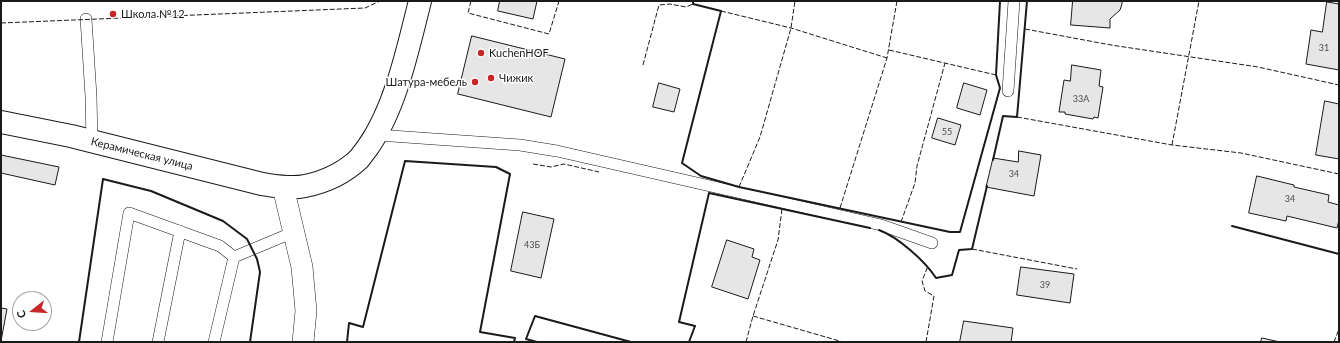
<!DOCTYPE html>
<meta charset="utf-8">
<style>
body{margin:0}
#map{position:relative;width:1340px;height:343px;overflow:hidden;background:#fff;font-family:Lato,sans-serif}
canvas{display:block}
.frame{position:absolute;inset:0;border:2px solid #1a1a1a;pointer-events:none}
.north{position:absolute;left:12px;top:291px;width:40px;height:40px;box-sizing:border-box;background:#fff;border:1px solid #a3a3a3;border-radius:50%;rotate:253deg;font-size:11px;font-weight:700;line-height:16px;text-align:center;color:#1a1a1a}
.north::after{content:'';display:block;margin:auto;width:14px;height:18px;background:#c62828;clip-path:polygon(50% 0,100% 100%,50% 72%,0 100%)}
</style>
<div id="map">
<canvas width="1340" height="343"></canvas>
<div class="frame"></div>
<div class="north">С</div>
</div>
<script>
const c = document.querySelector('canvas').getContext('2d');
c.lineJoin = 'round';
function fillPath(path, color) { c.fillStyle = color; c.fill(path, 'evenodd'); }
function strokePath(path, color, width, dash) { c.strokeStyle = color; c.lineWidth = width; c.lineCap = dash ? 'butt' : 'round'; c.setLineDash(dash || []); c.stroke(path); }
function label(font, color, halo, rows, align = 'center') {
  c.font = font + ' Lato,sans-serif'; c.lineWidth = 3; c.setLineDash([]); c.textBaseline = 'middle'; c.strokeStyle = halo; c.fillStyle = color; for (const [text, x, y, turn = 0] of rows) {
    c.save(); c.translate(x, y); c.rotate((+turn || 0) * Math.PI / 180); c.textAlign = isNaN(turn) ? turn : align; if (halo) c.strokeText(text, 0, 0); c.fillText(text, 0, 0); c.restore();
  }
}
const building = new Path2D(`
 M500,1h37l-4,18 -35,-8z
 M1073,1h49v3l-2,6 -10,9v9l-39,-3z
 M1327,2l12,2v66l-33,-6 5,-34 11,2z
 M472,36l93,23 -14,58 -93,-23z
 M1072,65l29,5 -2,16 4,1 -5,31 -4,-1 -1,2 -28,-5v-2h-6l5,-32 6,1z
 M659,83l21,6 -6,23 -21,-5z
 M964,83l23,7 -7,25 -23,-7z
 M1325,101l14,3v55l-23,-4z
 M938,118l23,7 -6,20 -23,-7z
 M1019,151l22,4 -7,41 -48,-9 7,-29 25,4z
 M1,155l58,12 -4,18 -54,-12z
 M1257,176l37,9v2l35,8 -1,7 11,3v15l-2,8 -50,-12 -1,5 -37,-8z
 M523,212l31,7 -13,59 -30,-7z
 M727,240l27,9 -2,8 8,3 -12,39 -36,-12z
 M1021,267l53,7 -4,29 -53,-8z
 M1,308l6,1 -6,32z
 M964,321l49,7 -2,14h-51z
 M1262,338l18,4h-19z`);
fillPath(building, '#e6e6e6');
strokePath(building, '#1a1a1a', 1);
const lane = new Path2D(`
 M86,19l5,77 1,45
 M1008,91l6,-90
 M377,135l143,10 37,6 324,74 51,18
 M107,342l22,-129 91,33 14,11
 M158,342l22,-111
 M214,342l20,-85 60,-25`);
const street = new Path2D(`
 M283,187l19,80 4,44 -3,31`);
const secondary = new Path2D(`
 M1,122l70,14 191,48c14,2 29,5 43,2 20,-4 39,-13 54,-27 3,-4 6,-8 9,-12 28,-40 40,-99 52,-146`);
strokePath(lane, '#1a1a1a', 12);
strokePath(street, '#1a1a1a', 22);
strokePath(secondary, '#1a1a1a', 24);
strokePath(lane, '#fff', 11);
strokePath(street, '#fff', 21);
strokePath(secondary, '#fff', 22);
strokePath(new Path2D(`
 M471,1l-3,12 81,21 10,-33
 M721,11l70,17 96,30
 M1,23l364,-15 15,-7
 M1025,29l86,16 147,22 81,18
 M889,50l107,25
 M643,65l16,-60 11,-1 16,3 7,-3
 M1017,117l155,28 69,8 98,21
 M1172,145l27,-144
 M533,164l18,3 13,-3 35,8
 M739,187l21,-50 31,-109 4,-27
 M840,208l47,-150 10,-57
 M901,222l14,-39 2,-17 28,-103
 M972,249l105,20
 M753,316l90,26
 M746,342l7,-26 25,-76 4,-31
 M926,342l8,-46 -9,-5 -3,-10 6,-15
 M1334,342l5,-13`), '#1a1a1a', 1, [5, 2]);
strokePath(new Path2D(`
 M693,1v3l28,7 -39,152 19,13 38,11 211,45h10l40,-144 -4,-13 4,-74
 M993,160l10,-44 14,1 10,-116
 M1232,226l107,28
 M879,230c19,7 46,31 57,48l16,-3 7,-25 13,-1 15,-63
 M79,342l24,-163 48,12 72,30 24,18 10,20 3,13 -10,70
 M347,342l2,-19 14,4 42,-166 91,6 14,7 -30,158 35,6 -1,4
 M537,342l-11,-3 9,-23 96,26
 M689,342l6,-16 -16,-4 30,-129 161,35`), '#1a1a1a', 2);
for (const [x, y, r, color] of [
 [113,14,4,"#c62828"],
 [481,53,4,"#c62828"],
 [491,78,4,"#c62828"],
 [475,82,4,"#c62828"]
]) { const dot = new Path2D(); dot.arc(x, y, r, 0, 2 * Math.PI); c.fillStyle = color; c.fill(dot); strokePath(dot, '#fff', 1.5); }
label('9px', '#4d4d4d', null, [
 ["31",1324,48],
 ["33А",1081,99],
 ["55",947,132],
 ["34",1014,174],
 ["34",1290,199],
 ["43Б",532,245],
 ["39",1045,285]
]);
label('11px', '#1a1a1a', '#fff', [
 ["Школа №12",121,14],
 ["KuchenHOF",489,53],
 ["Чижик",499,78],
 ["Шатура-мебель",467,82,"right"]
], 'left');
label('11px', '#1a1a1a', '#fff', [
 ["Керамическая улица",142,154,14]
]);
</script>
